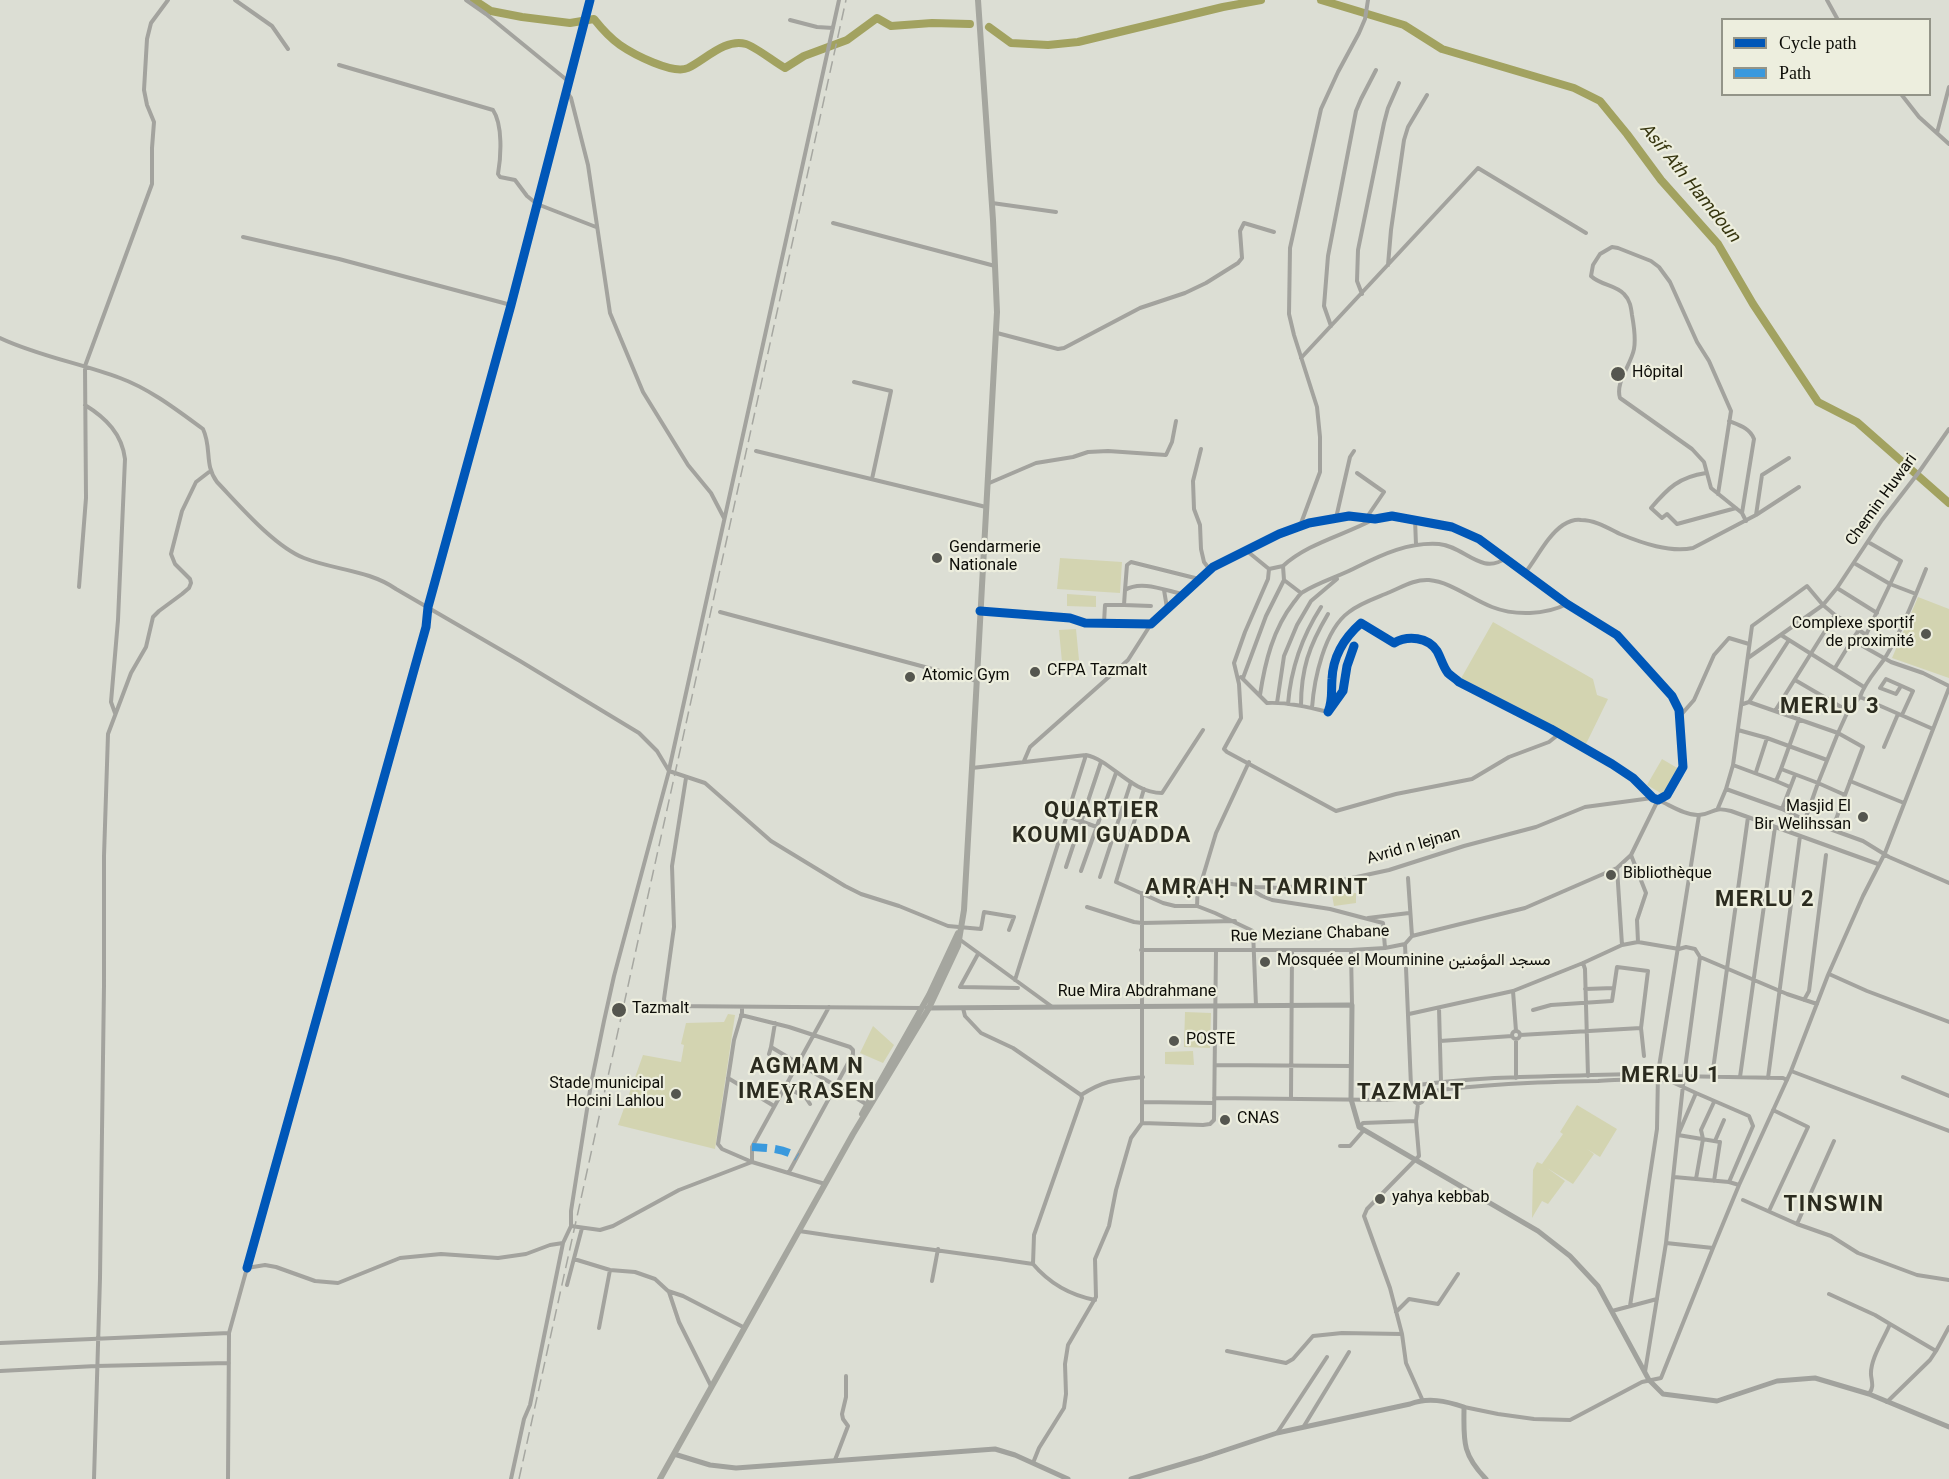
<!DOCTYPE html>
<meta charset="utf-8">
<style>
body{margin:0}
#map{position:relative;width:1949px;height:1479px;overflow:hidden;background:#dcded4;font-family:Georgia,serif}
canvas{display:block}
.legend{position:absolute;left:1721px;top:18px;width:210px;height:78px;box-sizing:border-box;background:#edeede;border:2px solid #939488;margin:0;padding:8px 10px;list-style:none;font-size:18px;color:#0d0d08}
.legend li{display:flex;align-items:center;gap:12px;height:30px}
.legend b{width:30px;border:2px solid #939488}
</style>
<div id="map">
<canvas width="1949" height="1479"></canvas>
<ul class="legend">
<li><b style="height:8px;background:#0057b8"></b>Cycle path</li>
<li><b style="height:8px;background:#3a99dd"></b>Path</li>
</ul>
</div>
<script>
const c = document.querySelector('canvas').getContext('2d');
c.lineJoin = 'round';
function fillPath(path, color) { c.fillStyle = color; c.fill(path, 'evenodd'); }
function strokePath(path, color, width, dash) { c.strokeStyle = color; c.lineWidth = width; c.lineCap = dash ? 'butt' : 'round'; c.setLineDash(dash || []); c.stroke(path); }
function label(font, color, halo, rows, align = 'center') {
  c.font = font + ' Georgia,Vazirmatn,serif'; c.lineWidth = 4.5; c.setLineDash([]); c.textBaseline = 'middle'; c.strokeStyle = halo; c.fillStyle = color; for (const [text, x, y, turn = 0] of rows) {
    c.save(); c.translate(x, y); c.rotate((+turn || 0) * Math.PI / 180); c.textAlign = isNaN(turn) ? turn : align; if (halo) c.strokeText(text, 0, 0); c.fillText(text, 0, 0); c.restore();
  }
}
fillPath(new Path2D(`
 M1060,558l62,4 -2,31 -63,-4z
 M1067,594l29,2v11l-29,-1z
 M1918,597l31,12v69l-57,-20z
 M1493,622l100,57 4,16 11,4 -23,47 -126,-64z
 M1076,629l3,31 -17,2 -3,-32z
 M1662,759l17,10 -15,26 -17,-10z
 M1356,893v10l-22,3 -2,-11z
 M1185,1012l26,1 -1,35 -26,-1z
 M728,1014l7,1 -20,134 -97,-24 25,-70 38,7 3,-17 -3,-1 5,-21 38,-1z
 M873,1026l21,19 -11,18 -23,-10z
 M1193,1051l1,14 -29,-1v-12z
 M1577,1105l40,24 -17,28 -13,-8 7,5 -21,30 -26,-16 18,13 -17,23 -6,-3 -10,17 1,-48 4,-8 5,2 21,-30 -3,-2z`), '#d3d4b1');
strokePath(new Path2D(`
 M474,0l17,11 31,6 48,6 24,-4c8,10 16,19 26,26 13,9 53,30 68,23 17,-8 37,-30 58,-24 10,3 28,18 39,24l19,-12 43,-16 30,-22 14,8 41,-3 38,1
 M1321,0l83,25 38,24 132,39 26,13 27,33 34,46 57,64 35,60 65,98 39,20 92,81
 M989,27l22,16 37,2 30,-3 145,-35 38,-7`), '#a2a260', 8);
strokePath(new Path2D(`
 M235,0l37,26 16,23
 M466,0l20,14 82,67
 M1827,0l11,20
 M790,20l27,7 16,1
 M339,65l154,45c10,15 8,47 5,64l2,3 15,3 12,16 10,8 59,23
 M566,91l5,7 17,67 22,148 33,79 45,73 23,28 13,25
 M1901,94l18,23 30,27
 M1937,133l12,-46
 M992,203l64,9
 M833,223l162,43
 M243,237l96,22 172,46
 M1388,265l3,-35 13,-90 4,-13 19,-32
 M1362,294l-5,-13 1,-31 26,-127 4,-15 11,-25
 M1331,326l-7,-20 4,-50 28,-145 5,-12 15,-29
 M997,333l61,16 6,-1 76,-40 45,-15 21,-10 32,-20 4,-5 -2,-27 4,-8 30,9
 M0,338c38,18 80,25 120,40 30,11 57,32 83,51 9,19 1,36 14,53 23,24 57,64 87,76 30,12 65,12 92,31l124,72 119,72 18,18 12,20
 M1301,358l177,-190 108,65
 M854,382l37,9 -19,88
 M85,405c21,13 37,29 40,54l-7,161 -7,82 4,11
 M1729,421c10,4 21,7 25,18l-12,74 4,8
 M1201,449l-8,32 1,28 6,16 1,24 3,13 6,8
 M756,451l230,56
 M1357,473l27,19 -17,25
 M1706,473c-27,4 -38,15 -55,35l11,10 5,-4 10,10 59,-16
 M987,484l49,-21 37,-6 15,-5 20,-1 58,4 6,-13 4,-21
 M1718,494l13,-83 -22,-50 -12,-19 -27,-60 -11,-15 -8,-6 -33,-13 -6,-1 -12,7 -7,11 -2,11c9,9 25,9 33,18 6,6 7,13 8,21 2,11 4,23 2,34 -3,16 -19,33 -14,49l72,51 12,13 7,26 31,25
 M1756,515l6,-40 27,-17
 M1336,518l14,-61 4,-6
 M1415,519l1,26
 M1300,526l20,-54v-35l-3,-30 -23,-72 -5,-21 1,-66 31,-139 17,-37 21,-39 6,-14 3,-19
 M1247,551l22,18
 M1854,563l36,21 26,10
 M1269,569l-1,10 -23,53 -11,31 5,21 2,34 -17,31 3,3 109,59 60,-17 76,-15 37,-22 40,-15 10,-8
 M1269,569l14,-3
 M1525,573c12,-15 22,-37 38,-48 5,-3 12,-6 18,-5 14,0 27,8 39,14 22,9 50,19 73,14l63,-33 43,-28
 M1284,580l17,13
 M79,587l7,-89 -1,-132 67,-182v-36l2,-26 -7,-17 -3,-15 3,-51 4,-16 17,-23
 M1837,588l40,25
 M1125,590l2,-25 4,-3 68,17
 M1164,590l3,18
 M1151,606l-27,-1 1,-15c16,-10 39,0 57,4
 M981,611l89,7 15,5 66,1 62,-57 66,-33 30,-11 40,-7 26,3 17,-3 60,11 27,12 88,65 50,31 55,61 7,14 4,57 -16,28 -9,5 -5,-2 -20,-20 -21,-14 -61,-35 -92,-47c-3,-3 -8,-6 -11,-9 -5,-6 -7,-15 -11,-22 -9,-14 -29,-16 -43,-8l-33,-20c-17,15 -28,33 -29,56 -1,12 1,22 -4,33l15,-21 4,-25 7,-20
 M720,612l257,69
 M1104,623l1,-18h19
 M1859,630l-24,-15 -12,-10 14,-17 45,-68 37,-48 30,-43
 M1781,635l83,52
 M1852,640l7,-10 7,5 35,-74 -33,-19
 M1835,668l17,-28 39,22 32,11 26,13
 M1241,677l26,26c20,-1 41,4 61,9
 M1243,678l23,-62 18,-36 -1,-14c25,-23 62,-31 91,-47
 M1795,680l53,31
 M1901,686l-5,8 -16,-6 6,-9 27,12 -11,24
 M1260,695c5,-33 13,-66 34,-93 3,-3 5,-8 9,-10 16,-10 37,-16 54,-25 26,-13 52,-25 82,-23 25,2 42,32 67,14
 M1860,697c5,-15 16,-26 25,-39 17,-28 29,-59 41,-89
 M1749,702l40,-62
 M1277,703l7,-47 13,-31 14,-24 26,-22
 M1288,704c3,-36 13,-66 33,-97
 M1743,704l6,-2 89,31 10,-22 12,-14 73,32
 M1301,706c0,-37 8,-60 27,-92
 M1312,708c2,-28 12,-78 37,-96 11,-9 27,-14 41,-20 12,-5 25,-13 39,-12 22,2 42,19 63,27 23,9 53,8 75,-3
 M1775,711l60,-96
 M1680,716l14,-16 20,-45 15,-17 20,6
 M1799,719l-18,50 37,14 20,-50 25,14 -18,48
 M1738,730l29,8 60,22
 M1884,747l14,-33
 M1024,761l6,-14 98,-87 23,-36
 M1733,765l43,16 5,-12
 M972,768l114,-13c25,5 45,38 76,38l41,-63
 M669,770l170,-770
 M1756,772l11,-34
 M1776,781l14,6
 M1850,781l54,22
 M1144,789l-28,93 47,21 12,3h22l18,7 38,18 3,75
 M1726,789l7,-24 19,-139 55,-40 16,19 -75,53
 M1718,808l8,-19 56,20 23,11 13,-37 27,12 -13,35
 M1782,809l13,-34
 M1067,816l62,23
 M1805,820l58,21 26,16 60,26
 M1631,855l15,38 -9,27 1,22
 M1066,867l35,-105
 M1617,868l5,77
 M1081,871l35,-98
 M1100,877l31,-95
 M1408,878l4,58
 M1201,883l15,-50 33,-71
 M1247,887l15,9 10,4 58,9 53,14 2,25
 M1197,906c1,-11 -2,-21 10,-25l49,6 25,1 57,-7 51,-11 75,-24 72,-19 49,-20 67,-9
 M1087,907l47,15 8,1 93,-2
 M1368,918l41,-5
 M959,939l92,67
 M1141,950h210l34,-2 20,-4
 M1351,950l1,55
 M978,954l-18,33 58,1
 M1700,957l87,37 30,10
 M1583,963l2,6 3,107
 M1829,974l38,17 82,31
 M1015,980l71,-225
 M1585,989l29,-1
 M1513,991l3,40
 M1804,1000l5,-9 17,-136
 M642,1004l24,2 256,2
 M666,1006l-2,-7 10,-72 -2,-61 14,-88
 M742,1007v6l-8,27 -16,104 4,5 30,13 73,22
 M963,1008l2,8 16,17 32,15 68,47c24,-15 34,-15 62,-18
 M1439,1008l2,74
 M1533,1010l18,-5 61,-4 5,-34 31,4 -7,57 3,28
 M1409,1014l104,-23 70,-28 39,-18 16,-3 41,7 7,-2 9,2 5,8 -16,119 -18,167 -21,129
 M741,1015l48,12 61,20 3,3v4l-64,118
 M1512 1035a4 4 0 1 1 8 0a4 4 0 1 1-8 0Z
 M1520,1035l121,-7
 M1516,1039v39
 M1440,1041l72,-5
 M771,1047l4,-24
 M769,1054l2,-7 95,57
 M1215,1065l136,1
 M1791,1071l158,60
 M1673,1076l110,2 4,2
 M1712,1077l36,-260
 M1740,1077l35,-250
 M1903,1077l46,19
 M728,1078l46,28
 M1768,1078l32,-242
 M1672,1082l24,11 -18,42 42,7 -6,39
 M785,1086l21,12 4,6
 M1419,1093c59,-9 120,-11 179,-12 24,-1 47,-4 70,0
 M1696,1093l53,23 4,10 -24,56
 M1414,1095l-3,-9 -6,-142 7,-8 113,-28 92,-40 14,-13 27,-55c12,5 28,16 41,15 15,-1 13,-9 32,-4l147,53
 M1291,1097l1,-146
 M1214,1098l172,2 27,-2 2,-4 7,1 2,4 -2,3 -4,2 -3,-2 -2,-4
 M1408,1099l3,-13c81,-12 165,-9 247,-13l10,3
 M1143,1102l71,1
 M1418,1104l-2,17 3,35 -52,53 -3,7 26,72 12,46 4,29 16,36
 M1142,1123l61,2 7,-1 4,-4 2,-169
 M1359,1127l4,-4 53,-2
 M1715,1141l9,-21
 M1340,1146h10l14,-16
 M1674,1177l22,2 7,-40 -2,-9 13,-28
 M1696,1179l33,3 10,3
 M1743,1200l54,24 37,-83
 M1769,1211l39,-84 -35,-17
 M1797,1224l34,12 27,17 59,22 32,5
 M571,1226v-15l20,-127 13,-63 10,-45 55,-205 36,12 66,58 74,45 16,8 38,12 49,20 33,3 3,-17 30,5 -5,13
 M799,1231c78,12 156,21 234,33l1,-29 48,-137 -1,-3
 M1713,1248l26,-63 52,-114 37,-96 35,-79 22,-43 64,-165
 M574,1259l36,11 25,2 20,7 13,12 15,5 62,32
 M1033,1264c16,19 37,31 62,36
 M247,1268l179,-641 2,-20 83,-302 79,-305
 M932,1281l6,-32
 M567,1285l15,-57
 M669,1292l10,30 32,64
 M1829,1294l46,21 15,9
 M1630,1306l27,-177 1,-56 41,-258
 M1612,1311l45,-12
 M1396,1312l13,-13 29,5 20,-30
 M599,1328l11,-58
 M0,1343l229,-10
 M1227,1351l59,12 7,-4 20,-23 29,-3 60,1
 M1936,1351l13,-24
 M0,1371l96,-5 133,-3
 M1869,1394c5,-7 3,-11 2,-19 -1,-16 13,-36 19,-51l46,27 -6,9 -43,42
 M1464,1407l34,7 36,5 36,1 72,-38 19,-4 52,-130 -47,-5
 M1304,1426l45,-74
 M1277,1433l50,-76
 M835,1460l13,-34 -5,-7 -1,-5 4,-17v-21
 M1033,1463l6,-15 25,-40 2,-14 -1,-30 3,-19 28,-48 -1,-38 14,-33 7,-36 15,-52 11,-15v-230
 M94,1479l6,-201 4,-293v-129l4,-122 23,-61 15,-26 7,-30 6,-6 23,-17 7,-6 2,-5 -1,-4 -15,-15 -4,-10 11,-43 14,-29 13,-10
 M228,1479l1,-146 18,-65 18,-3 11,2 39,14 23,2 62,-25 41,-4 57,4 28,-4 24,-9 13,-2
 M511,1479l13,-60 6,-14 33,-162 8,-17 29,4 13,-4 66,-36 73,-28v-15l77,-140`), '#a3a39e', 4);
strokePath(new Path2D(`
 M927,1008l425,-3 -1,94 8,28 179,104 32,25 28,30 51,94 14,14 54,7 60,-20 38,-3 54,16 80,33
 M674,1454l36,11 26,3 259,-19 20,6 53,24
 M1131,1479l71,-21 75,-25 133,-29c18,-7 36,-3 54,3 0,33 -3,46 22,72`), '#a1a29d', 5);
strokePath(new Path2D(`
 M862,1114l67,-119 29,-62
 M660,1479l193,-345 76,-126 29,-62 6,-36 8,-142 25,-456 -4,-92 -15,-220`), '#a5a69f', 6);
strokePath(new Path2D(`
 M519,1479l327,-1479`), '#a6a7a1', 1.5, [12, 6]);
strokePath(new Path2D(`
 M752,1147c17,1 30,1 45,10`), '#3a99dd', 8, [15, 8]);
strokePath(new Path2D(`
 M980,611l90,7 15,5 66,1 62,-57 66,-33 30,-11 40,-7 26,3 17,-3 60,11 27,12 88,65 50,31 55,61 7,14 4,57 -16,28 -9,5 -5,-2 -20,-20 -21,-14 -61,-35 -92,-47c-3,-3 -8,-6 -11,-9 -5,-6 -7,-15 -11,-22 -9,-14 -29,-16 -43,-8l-33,-20c-17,15 -28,33 -29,56 -1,12 1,22 -4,33l15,-21 4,-25 7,-20
 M247,1268l179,-641 2,-20 83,-302 79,-305`), '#0057b8', 9);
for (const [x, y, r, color] of [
 [1618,374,8,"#55564f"],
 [937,558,6,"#55564f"],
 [1926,634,6,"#55564f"],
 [1035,672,6,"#55564f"],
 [910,677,6,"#55564f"],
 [1863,817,6,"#55564f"],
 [1611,875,6,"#55564f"],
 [1265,962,6,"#55564f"],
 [619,1010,8,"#55564f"],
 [1174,1041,6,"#55564f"],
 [676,1094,6,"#55564f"],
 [1225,1120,6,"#55564f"],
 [1380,1199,6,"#55564f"]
]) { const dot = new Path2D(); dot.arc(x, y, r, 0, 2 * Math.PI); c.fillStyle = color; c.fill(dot); strokePath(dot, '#edeede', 2); }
label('16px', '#0d0d08', '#edeede', [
 ["Hôpital",1632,374],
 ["Gendarmerie",949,549],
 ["Nationale",949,567],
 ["Complexe sportif",1914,625,"right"],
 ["de proximité",1914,643,"right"],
 ["CFPA Tazmalt",1047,672],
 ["Atomic Gym",922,677],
 ["Masjid El",1851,808,"right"],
 ["Bir Welihssan",1851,826,"right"],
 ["Bibliothèque",1623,875],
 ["Mosquée el Mouminine مسجد المؤمنين",1277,962],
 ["Tazmalt",632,1010],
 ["POSTE",1186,1041],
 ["Stade municipal",664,1085,"right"],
 ["Hocini Lahlou",664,1103,"right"],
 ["CNAS",1237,1120],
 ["yahya kebbab",1392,1199]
], 'left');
label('16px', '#0d0d08', '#edeede', [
 ["Chemin Huwari",1883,501,-54],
 ["Avrid n lejnan",1414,848,-16],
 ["Rue Meziane Chabane",1310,936,-2],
 ["Rue Mira Abdrahmane",1137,993]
]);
label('italic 18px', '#36350f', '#edeede', [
 ["Asif Ath Hamdoun",1688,184,51]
]);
c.letterSpacing = '1.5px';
label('bold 22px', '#2b2b1f', '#edeede', [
 ["MERLU 3",1830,710],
 ["QUARTIER",1102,814],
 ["KOUMI GUADDA",1102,839],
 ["AMṚAḤ N TAMRINT",1257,891],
 ["MERLU 2",1765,903],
 ["AGMAM N",807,1070],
 ["IMEƔRASEN",807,1095],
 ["MERLU 1",1671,1079],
 ["TAZMALT",1411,1096],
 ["TINSWIN",1834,1208]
]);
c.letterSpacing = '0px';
</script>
